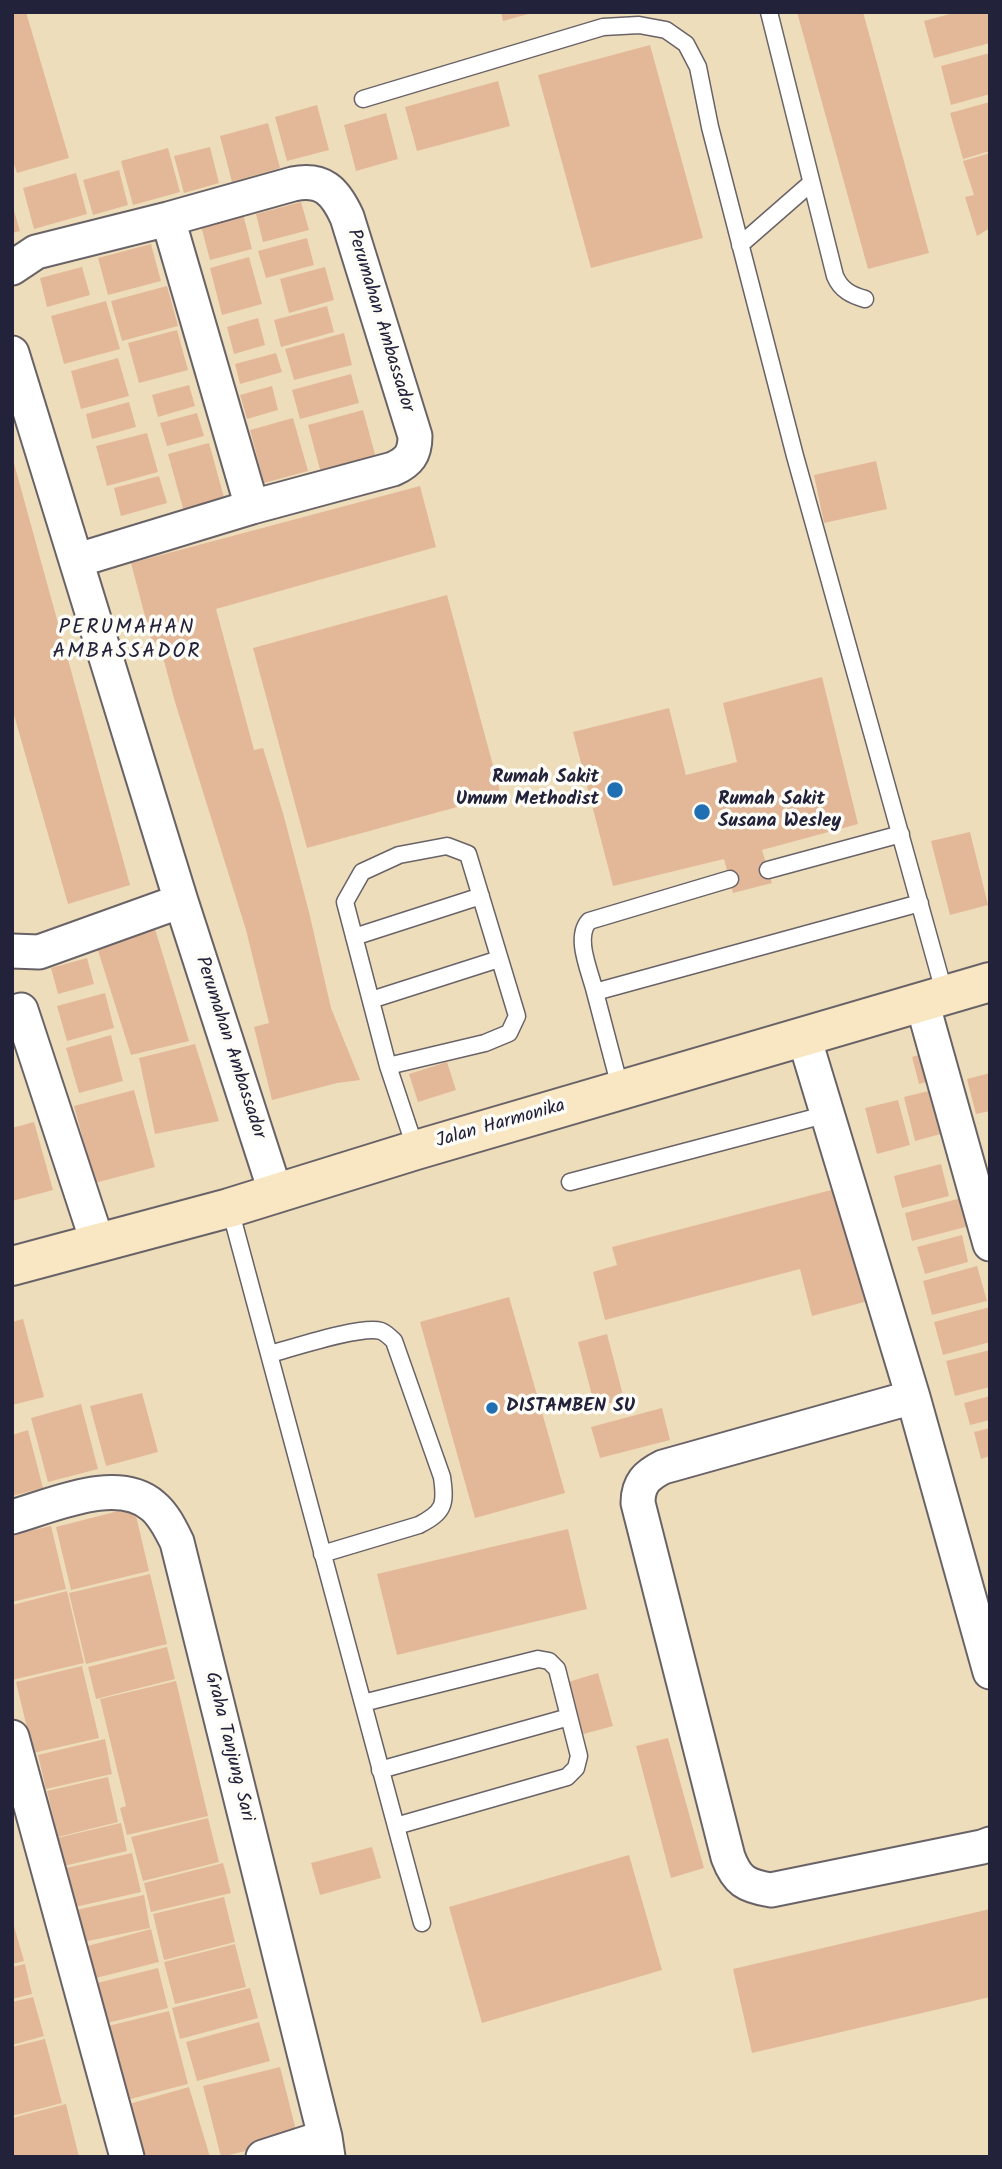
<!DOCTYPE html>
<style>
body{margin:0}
#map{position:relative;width:1002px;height:2169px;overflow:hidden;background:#edb;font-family:Kalam,sans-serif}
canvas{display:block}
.frame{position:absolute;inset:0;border:14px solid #22223b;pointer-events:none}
</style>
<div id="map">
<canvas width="1002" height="2169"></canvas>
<div class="frame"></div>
</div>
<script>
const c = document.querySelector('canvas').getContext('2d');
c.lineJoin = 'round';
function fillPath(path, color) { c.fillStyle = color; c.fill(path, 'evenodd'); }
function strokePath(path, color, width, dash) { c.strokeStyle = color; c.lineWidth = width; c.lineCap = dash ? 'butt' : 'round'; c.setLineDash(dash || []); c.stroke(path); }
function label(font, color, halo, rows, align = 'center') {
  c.font = font + ' Kalam,sans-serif'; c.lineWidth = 7; c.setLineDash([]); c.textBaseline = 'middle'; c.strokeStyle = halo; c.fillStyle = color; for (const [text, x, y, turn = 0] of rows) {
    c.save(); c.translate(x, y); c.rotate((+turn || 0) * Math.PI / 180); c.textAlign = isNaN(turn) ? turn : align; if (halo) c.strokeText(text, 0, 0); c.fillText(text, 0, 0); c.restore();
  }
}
fillPath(new Path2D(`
 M12,12h14l43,146 -52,15 -5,-15z
 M501,12h31v1l-29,8z
 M797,12h66l66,241 -61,16z
 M957,12h33v31l-56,15 -10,-37z
 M650,45l53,193 -112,30 -53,-193z
 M990,53v41l-39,11 -10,-39z
 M498,81l12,45 -93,25 -12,-44z
 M990,102v49l-27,8 -13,-46z
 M317,105l12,45 -42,11 -12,-44z
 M386,113l12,46 -42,12 -12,-46z
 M268,123l12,45 -48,14 -12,-46z
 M210,147l9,36 -35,10 -10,-37z
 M168,148l12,44 -47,13 -12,-44z
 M990,153v75l-13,8 -12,-39 9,-2 -11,-34z
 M119,170l9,35 -35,10 -10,-35z
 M76,173l11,41 -53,15 -11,-41z
 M301,202l8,28 -46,12 -7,-28z
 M12,204l8,27 -8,2z
 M243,214l9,35 -42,11 -9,-34z
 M307,238l7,27 -48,13 -8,-27z
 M151,244l10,37 -53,14 -10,-37z
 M249,257l13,47 -40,11 -12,-47z
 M82,267l8,28 -43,12 -7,-29z
 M325,267l9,33 -45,13 -9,-34z
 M167,286l11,40 -56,15 -11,-40z
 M106,301l14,48 -56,15 -13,-48z
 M327,306l7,26 -53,15 -7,-27z
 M258,318l7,27 -31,9 -7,-27z
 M177,330l11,40 -49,13 -11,-40z
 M344,333l8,32 -58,15 -9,-31z
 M276,353l6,19 -42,12 -5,-20z
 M118,358l11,38 -48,13 -10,-38z
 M351,374l8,29 -59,16 -8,-29z
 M189,385l6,21 -37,11 -6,-22z
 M272,386l6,24 -31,9 -7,-24z
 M129,402l7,25 -44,12 -6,-25z
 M363,410l13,48 -55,15 -13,-48z
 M197,413l7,23 -37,10 -7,-23z
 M293,418l15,53 -44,12 -14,-53z
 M147,433l11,39 -51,14 -11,-40z
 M209,443l16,58 -41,11 -16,-58z
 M12,456l118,429 -62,19 -56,-196z
 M876,461l11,48 -63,14 -10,-48z
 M159,476l8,27 -46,13 -7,-28z
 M420,486l16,61 -220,62 38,141 9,-2 20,65 26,99 22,96 29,72 -23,3 -65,17 -18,-73 15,-4 -23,-93 -71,-228 -16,-60 -7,1 -21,-80z
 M447,595l54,200 -194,53 -54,-200z
 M822,677l36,147 -96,26 10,33 -39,10 -9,-34 -111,27 -40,-154 96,-24 17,67 51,-13 -14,-59z
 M970,832l18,73 -38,10 -19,-74z
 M152,919l37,122 -58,14 -37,-117z
 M87,958l7,26 -36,10 -7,-26z
 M105,993l9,35 -47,13 -10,-35z
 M111,1035l12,46 -44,12 -13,-45z
 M195,1044l24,77 -64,13 -16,-76z
 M933,1051l8,27 -22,6 -7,-27z
 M447,1062l9,28 -38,12 -9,-28z
 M990,1073v38l-14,3 -9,-35z
 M937,1089l11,43 -33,9 -11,-44z
 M134,1090l21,77 -60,16 -21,-77z
 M898,1100l12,45 -33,9 -12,-46z
 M34,1122l19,68 -41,11v-73z
 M941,1164l8,32 -47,12 -8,-32z
 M839,1188l29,113 -56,15 -12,-47 -195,51 -12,-48 24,-7 -5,-18z
 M965,1197l8,28 -61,16 -7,-28z
 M962,1235l6,27 -43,12 -8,-27z
 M977,1266l10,35 -55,14 -9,-34z
 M509,1297l56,196 -90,25 -55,-196z
 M990,1307v35l-47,13 -9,-33z
 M23,1319l21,78 -32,8v-83z
 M607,1334l17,65 -29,8 -17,-65z
 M990,1350v37l-35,9 -9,-35z
 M142,1393l16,59 -52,14 -16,-60z
 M990,1396v24l-20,5 -6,-22z
 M81,1404l17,65 -50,13 -17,-64z
 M662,1408l8,32 -70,18 -9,-31z
 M990,1428v28l-9,3 -7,-27z
 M28,1430l15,58 -31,8v-61z
 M134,1507l15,64 -78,19 -15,-63z
 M51,1526l15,63 -54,13v-67z
 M568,1529l19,80 -190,46 -20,-81z
 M150,1574l17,70 -81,20 -17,-71z
 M67,1591l17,72 -72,17v-75z
 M167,1647l8,32 -79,20 -8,-32z
 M82,1666l17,72 -66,15 -17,-71z
 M598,1673l15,53 -33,9 -15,-52z
 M176,1681l32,135 -81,19 -7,-27 6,-2 -26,-107z
 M668,1738l36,130 -33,10 -35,-132z
 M105,1739l7,35 -66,15 -8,-34z
 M108,1777l10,45 -60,15 -11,-46z
 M208,1818l11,44 -76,19 -12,-44z
 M121,1823l6,28 -63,15 -7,-28z
 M372,1847l9,31 -61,17 -9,-32z
 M132,1853l9,39 -66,15 -9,-39z
 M629,1855l33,115 -180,53 -33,-116z
 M223,1863l8,30 -80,19 -7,-29z
 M144,1895l6,33 -67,14 -7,-32z
 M224,1897l11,45 -71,18 -11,-46z
 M990,1909v88l-238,56 -19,-84z
 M12,1919l12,42 -12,3z
 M151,1929l8,33 -67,17 -8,-32z
 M235,1944l11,43 -71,17 -11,-42z
 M25,1964l7,30 -20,5v-32z
 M158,1968l10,40 -65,16 -10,-40z
 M250,1988l8,30 -78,21 -8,-31z
 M33,1997l11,39 -32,9v-43z
 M169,2011l19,73 -69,18 -19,-74z
 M259,2022l11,39 -73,20 -11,-39z
 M45,2039l17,64 -50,13v-69z
 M280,2067l18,71 -77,19 -18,-71z
 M189,2087l21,70h-73l-15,-51z
 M66,2104l13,53h-67v-39z`), '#e3b898');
const lane = new Path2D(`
 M769,12l66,264c6,14 16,19 30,23
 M363,99l240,-72 36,-2 27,5 20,14 12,23 12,60 85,329 150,539
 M740,245l71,-62
 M768,870l133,-36
 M354,937l127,-41
 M595,992c-5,-21 -21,-54 -6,-71l141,-42
 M371,1000l128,-41
 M388,1066l97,-23 24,-10 8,-17 -49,-162 -21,-8 -48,9 -37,17 -17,30 43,164 28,84
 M621,1091l-26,-99 325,-89
 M570,1182l258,-68
 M230,1209l192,714
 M270,1354c23,-6 91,-29 111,-23 5,2 9,6 13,10l48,136c4,28 2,35 -23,48l-97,29
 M363,1703l175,-44 11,2 8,8 22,87 -3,12 -9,9 -171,49
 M380,1770l189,-53`);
const street = new Path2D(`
 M168,219l84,288
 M12,268l24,-16 132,-33 125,-35c30,-6 42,7 54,33l68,219c0,18 -6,26 -22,33l-141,38 -174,53
 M12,353l169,548 95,293
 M12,951l27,1 142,-51
 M922,1002l68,242
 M21,1010l77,234
 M804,1037l109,360 77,275
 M913,1397l-250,70c-16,8 -25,16 -25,36l90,354c9,24 18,29 43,33l211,-43 8,-3
 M12,1517c40,-11 105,-42 141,-11 11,9 18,24 24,36l148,595 3,20
 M12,1737l115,420
 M263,2157l62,-20`);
const secondary = new Path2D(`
 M12,1266l217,-58 187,-58 574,-168`);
strokePath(lane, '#696368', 19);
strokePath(street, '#696368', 37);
strokePath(secondary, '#696368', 42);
strokePath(lane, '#fff', 16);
strokePath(street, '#fff', 33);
strokePath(secondary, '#f9e7c3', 38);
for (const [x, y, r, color] of [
 [615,790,9,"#1f6fb2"],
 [702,812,9,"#1f6fb2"],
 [492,1408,7,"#1f6fb2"]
]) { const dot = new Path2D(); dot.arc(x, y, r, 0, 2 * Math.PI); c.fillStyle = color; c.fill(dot); strokePath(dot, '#fdfcf7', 2.5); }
label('19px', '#22223b', '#fdfcf7', [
 ["Perumahan Ambassador",379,321,73],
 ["Perumahan Ambassador",229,1048,72],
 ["Jalan Harmonika",501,1125,-16],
 ["Graha Tanjung Sari",228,1747,76]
]);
label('bold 19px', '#22223b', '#fdfcf7', [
 ["Rumah Sakit",599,779,"right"],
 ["Umum Methodist",599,801,"right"],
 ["Rumah Sakit",718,801],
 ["Susana Wesley",718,823],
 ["DISTAMBEN SU",506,1408]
], 'left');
c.letterSpacing = '2px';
label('21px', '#22223b', '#fdfcf7', [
 ["PERUMAHAN",127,629],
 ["AMBASSADOR",127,653]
]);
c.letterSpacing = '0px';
</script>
